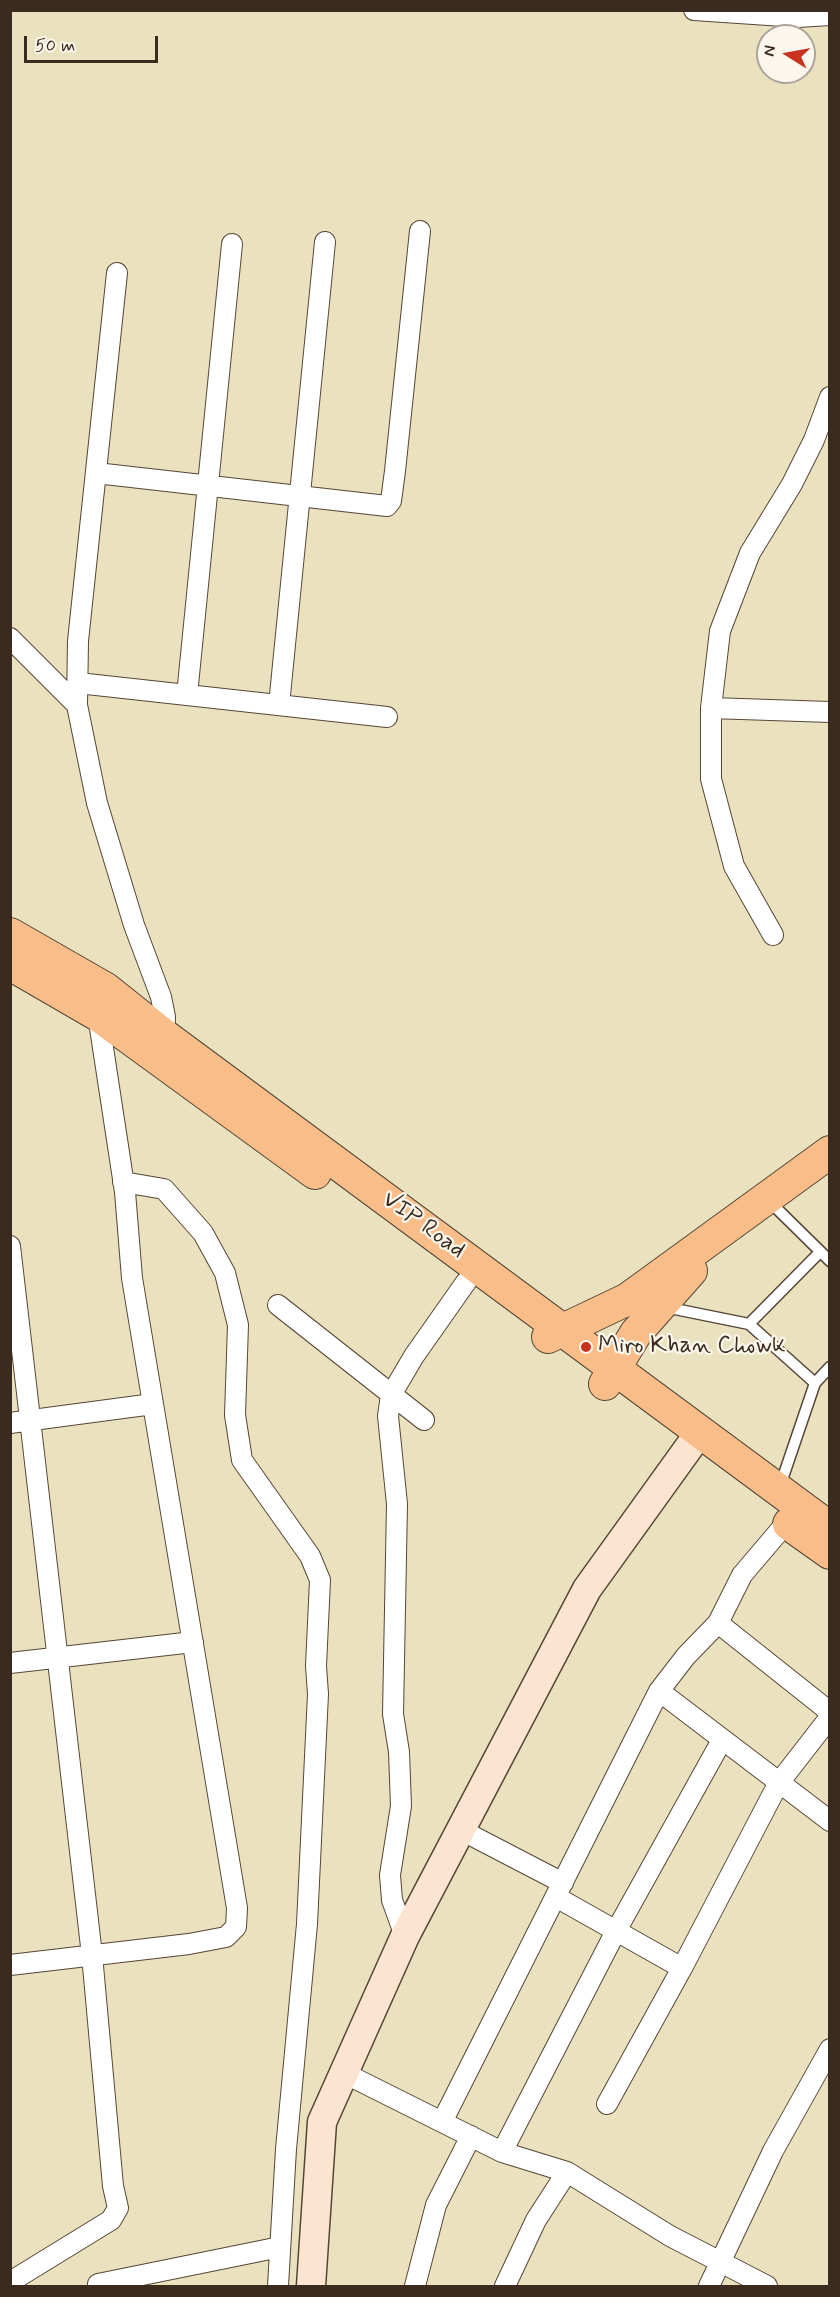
<!DOCTYPE html>
<style>
body{margin:0}
#map{position:relative;width:840px;height:2297px;overflow:hidden;background:#eae2bf;font-family:Mynerve,sans-serif}
canvas{display:block}
.frame{position:absolute;inset:0;border:12px solid #3b2a1e;pointer-events:none}
.north{position:absolute;left:756px;top:24px;width:60px;height:60px;box-sizing:border-box;background:#fbf7ec;border:2px solid #aea59a;border-radius:50%;rotate:281deg;font-size:16px;font-weight:700;line-height:24px;text-align:center;color:#3b2a1e}
.north::after{content:'';display:block;margin:auto;width:21px;height:27px;background:#c8321e;clip-path:polygon(50% 0,100% 100%,50% 72%,0 100%)}
.scale{position:absolute;left:24px;top:36px;width:134px;height:27px;box-sizing:border-box;border:3px solid #3b2a1e;border-top:0;padding-left:8px;font-size:18px;line-height:21px;white-space:nowrap;color:#3b2a1e;-webkit-text-stroke:4px #fbf7ec;paint-order:stroke}
</style>
<div id="map">
<canvas width="840" height="2297"></canvas>
<div class="frame"></div>
<div class="north">N</div>
<div class="scale">50 m</div>
</div>
<script>
const c = document.querySelector('canvas').getContext('2d');
c.lineJoin = 'round';
function strokePath(path, color, width, dash) { c.strokeStyle = color; c.lineWidth = width; c.lineCap = dash ? 'butt' : 'round'; c.setLineDash(dash || []); c.stroke(path); }
function label(font, color, halo, rows, align = 'center') {
  c.font = font + ' Mynerve,sans-serif'; c.lineWidth = 4.5; c.setLineDash([]); c.textBaseline = 'middle'; c.strokeStyle = halo; c.fillStyle = color; for (const [text, x, y, turn = 0] of rows) {
    c.save(); c.translate(x, y); c.rotate((+turn || 0) * Math.PI / 180); c.textAlign = isNaN(turn) ? turn : align; if (halo) c.strokeText(text, 0, 0); c.fillText(text, 0, 0); c.restore();
  }
}
const service = new Path2D(`
 M768,1200l62,61
 M665,1307l84,17 66,59
 M749,1324l71,-72
 M780,1486l35,-103 15,-16`);
const minor = new Path2D(`
 M694,10l104,7 32,-2
 M117,273l-39,368 -1,64 20,98 37,122 27,72 4,20 -1,22
 M96,473l291,33 4,-5 4,-30 25,-240
 M10,638l67,67
 M78,683l309,34
 M187,695l45,-451
 M279,705l46,-463
 M711,708l119,4
 M773,935l-39,-69 -23,-87v-71l9,-77 30,-78 42,-69 22,-44 16,-43
 M123,1182l41,7 39,44 22,40 13,52 -3,90 7,45 68,96 10,24 -4,86 2,28 -11,230 -21,225 -8,137
 M10,1246l82,709 21,231 5,22 -7,12 -101,62
 M278,1305l146,115
 M10,1423l143,-19
 M718,1623l112,89
 M10,1663l183,-21
 M659,1691l171,130
 M461,1830l102,53
 M556,1897l126,71
 M405,1936l-13,-36 -2,-25 11,-69 -2,-54 -6,-38 4,-210 -9,-88 3,-21 23,-39 52,-74
 M10,1965l179,-21 37,-7 10,-10 1,-19 -105,-630 -7,-86 -27,-177
 M344,2073l158,79 65,20 103,64 97,50
 M607,2104l75,-136 96,-184 52,-67
 M442,2122l217,-431 27,-35 32,-33 24,-48 45,-53
 M502,2152l114,-221 106,-191
 M98,2284l182,-37
 M415,2286l21,-81 35,-69
 M505,2286l31,-66 31,-48
 M709,2286l64,-135 57,-102`);
const secondary = new Path2D(`
 M311,2286l11,-164 83,-186 182,-347 113,-157`);
const primary = new Path2D(`
 M10,934l96,55 59,47 665,492
 M10,964l88,51 217,158
 M548,1337l80,-38 202,-147
 M605,1384l31,-51 55,-62
 M789,1524l41,29`);
strokePath(service, '#554636', 13);
strokePath(minor, '#554636', 22);
strokePath(secondary, '#554636', 31);
strokePath(primary, '#554636', 34);
strokePath(service, '#fff', 10);
strokePath(minor, '#fff', 20);
strokePath(secondary, '#fce5d0', 28);
strokePath(primary, '#f8bd89', 32);
for (const [x, y, r, color] of [
 [586,1347,6,"#c8321e"]
]) { const dot = new Path2D(); dot.arc(x, y, r, 0, 2 * Math.PI); c.fillStyle = color; c.fill(dot); strokePath(dot, '#fbf7ec', 2); }
label('24px', '#3b2a1e', '#fbf7ec', [
 ["VIP Road",423,1226,36]
]);
label('24px', '#3b2a1e', '#fbf7ec', [
 ["Miro Khan Chowk",598,1347]
], 'left');
</script>
